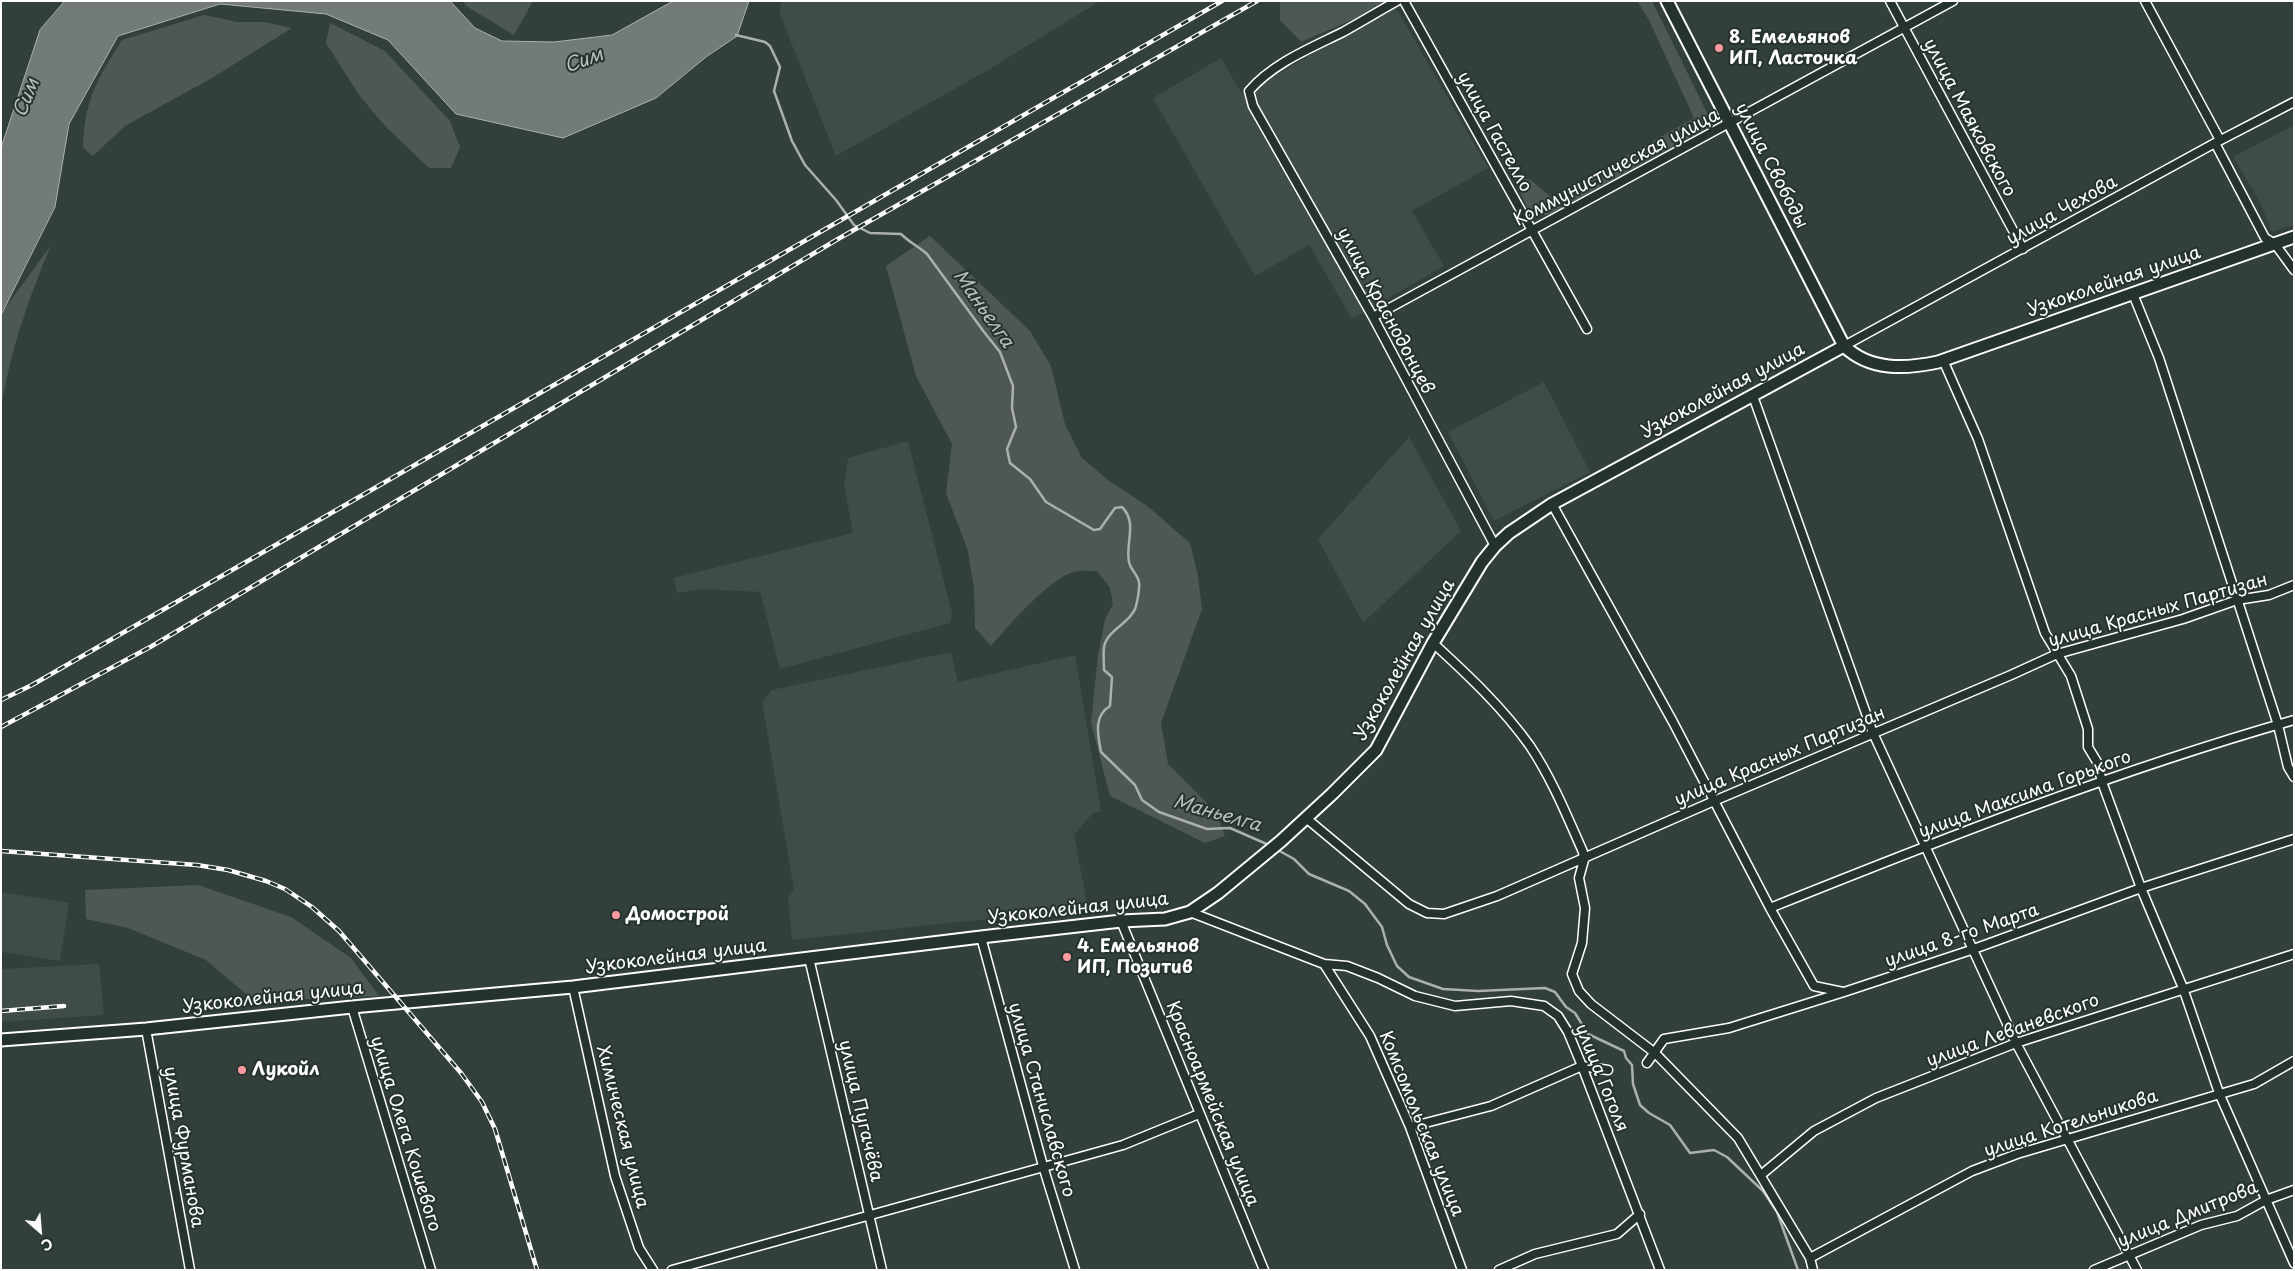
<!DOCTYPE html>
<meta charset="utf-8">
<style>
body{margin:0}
#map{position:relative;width:2295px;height:1271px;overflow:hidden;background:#333f3a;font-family:"Playpen Sans",sans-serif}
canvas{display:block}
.frame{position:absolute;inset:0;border:2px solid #fff;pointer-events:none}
.north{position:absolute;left:15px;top:1206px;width:50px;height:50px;-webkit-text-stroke:4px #26332d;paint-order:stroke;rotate:153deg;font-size:14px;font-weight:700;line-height:20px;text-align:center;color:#fff}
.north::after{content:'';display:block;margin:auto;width:18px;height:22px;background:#fff;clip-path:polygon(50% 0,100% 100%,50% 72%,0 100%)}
</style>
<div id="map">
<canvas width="2295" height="1271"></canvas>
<div class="frame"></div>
<div class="north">С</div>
</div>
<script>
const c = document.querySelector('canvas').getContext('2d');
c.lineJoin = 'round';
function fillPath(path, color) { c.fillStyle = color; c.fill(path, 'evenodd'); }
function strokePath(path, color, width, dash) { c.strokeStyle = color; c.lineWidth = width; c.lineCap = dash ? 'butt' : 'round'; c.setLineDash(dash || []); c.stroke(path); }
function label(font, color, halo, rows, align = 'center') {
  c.font = font + ' "Playpen Sans",sans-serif'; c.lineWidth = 4; c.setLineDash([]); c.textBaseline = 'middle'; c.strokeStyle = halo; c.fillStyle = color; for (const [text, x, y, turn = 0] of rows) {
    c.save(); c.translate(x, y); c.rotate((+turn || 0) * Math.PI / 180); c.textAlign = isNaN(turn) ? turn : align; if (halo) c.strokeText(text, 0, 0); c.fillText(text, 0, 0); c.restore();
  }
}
fillPath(new Path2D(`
 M781,1h319l-112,69 -152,86 -56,-142z
 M1395,6l93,162 -76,43 32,55 -92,53 -43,-74 -54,31 -102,-178 68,-40 21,36z
 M2294,125v100l-22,7 -13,-32 -26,-43z
 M1544,382l46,90 -96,49 -46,-89z
 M1409,437l52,94 -98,92 -45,-84z
 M908,441l44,172 -2,10 -170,46 -20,-77 -59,-3 -24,4 -3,-15 179,-45 -9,-48 4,-27z
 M951,652l7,30 117,-27 26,156 -8,2 -19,22 14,73 -296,32 -4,-44 6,-6 -32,-189 10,-11z
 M1,892l68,11 -9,58 -59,-9z
 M99,964l5,51 -103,7v-53z`), '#404c47');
fillPath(new Path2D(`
 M463,1h70l-19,34 -48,-29z
 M1280,1h105l-31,18 -53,23 -21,-22z
 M1637,1h15l61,124 -164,90 -18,1 -18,-40 18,4 21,18 142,-80 -45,-98z
 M204,15l34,7h27l27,6 -80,50 -87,48 -32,30 -10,-8c1,-48 14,-68 39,-108z
 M330,23l55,28 65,70 10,26 -9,21h-22l-44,-42 -26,-31 -33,-52z
 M930,236l100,95 21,35 14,58 17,34 26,22 38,25 44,38 8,33 4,33 -41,114 7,41 48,48 9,24 -20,7 -95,-47 -19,-73 7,-68 7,-36 8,-15 -3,-16 -13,-17c-7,0 -17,-1 -23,1 -24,6 -67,55 -83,74l-16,-18 -1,-39 -6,-38 -22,-58 6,-49 -36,-68 -30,-110z
 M51,245c-23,55 -41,106 -50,164v-95z
 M198,885l93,32 60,41 28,38 -125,5 -48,-41 -78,-32 -42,-9 -1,-29z`), '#4d5853');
const water = new Path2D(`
 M65,1h385l25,27 27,13 52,1 58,-7 61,-34h76l-12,35 -31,21 -50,41 -93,40 -107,-24 -68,-74 -62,-26 -106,-10 -102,32 -49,88 -14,83 -54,108v-167l39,-118z`);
fillPath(water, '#737b78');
strokePath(water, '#abb0ae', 1);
strokePath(new Path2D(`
 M736,35l29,7 5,4 10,21 -6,24 18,50 13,24 31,35 18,25 16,8 31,1c8,8 18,13 26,20l57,78 16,20 13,34 -1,22 4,19 -9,22 3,14 20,16 16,23 48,28 6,-1 15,-21 7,-1c16,16 3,36 7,55 1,7 9,13 10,20 1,6 -2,22 -4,27 -6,15 -28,21 -31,38 -1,7 0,16 0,23l8,7 -2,29c-17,10 -12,29 -9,46l34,33 7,15 17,12 48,17 23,-1 39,17
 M1276,849l18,10 15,15 40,17 16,13 17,23 5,18 10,21 12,11 34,12 35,2 67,-3 10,4 11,15 9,6 13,21 36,17 2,7 6,7 1,19 7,21 9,8 21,12 20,28 24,-3 13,7 36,34 14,21 21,58`), '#abb0ae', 2.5);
const street = new Path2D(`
 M1397,1c-18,10 -36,21 -54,31 -32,16 -70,31 -94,59l4,15 120,211 122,229
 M1404,1l183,328
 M1890,1l133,248
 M2145,1l75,139
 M2215,143l50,95 10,6 19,26
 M2133,294l26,64 119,367 10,42 6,10
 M1373,317l580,-316
 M1844,346l371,-203 79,-41
 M1943,360l35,79 67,194 26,43 17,53v18l9,15 5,20 39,106 42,100 36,105 75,170
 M1753,396l120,337 143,310 121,227
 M1552,504l121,218 97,186 44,78 29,6
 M1433,643c35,32 70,65 97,103 22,33 37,70 53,106l1,8 -5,18 6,30 -3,35 -10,31 7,17 12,13 64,49 83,85 72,120 3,12
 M1306,818l103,86 18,9 17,1 53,-18 217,-95 297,-126 46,-21 126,-35 54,-19 32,-5 25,-10
 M1770,908c172,-69 345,-137 524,-188
 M1190,912l134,52 46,72 40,91 52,143
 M1121,921l143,349
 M981,937l62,229 32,104
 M809,958l73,312
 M1324,964l23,2 31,12 37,18 40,10 56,-5 33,5 14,10 10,16 14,34 78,204
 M573,987l42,189 24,72 14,22
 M352,1007l79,263
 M146,1029l44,241
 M1647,1063l17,-24 65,-11 115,-36 127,-42 170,-62 153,-49
 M1410,1127l81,-21 91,-40 26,4
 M1761,1175l53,-44 62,-33 140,-55 278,-89
 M1810,1258l162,-87 45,-17 237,-70 40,-23
 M672,1270l451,-125 76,-31
 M1499,1270l36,-16 82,-20 23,-20
 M2094,1270l107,-45 36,-9 29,-16 28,-10`);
const secondary = new Path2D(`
 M1667,1l177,345c26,25 61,23 94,16l356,-125
 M1,1040l145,-11 206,-22 221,-20 408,-50 140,-16 44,-2 25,-7 28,-19 63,-52 51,-47 44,-44 57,-107 49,-81 13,-16 14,-13 43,-29 292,-158`);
strokePath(street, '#fff', 11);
strokePath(secondary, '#fff', 15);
strokePath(street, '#26332d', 8);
strokePath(secondary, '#26332d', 11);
const rail = new Path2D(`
 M1,700l31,-15 1190,-684
 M1,727l151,-81 686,-407 419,-238
 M1,851l196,14 31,5 38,11 19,8 27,18 27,24 122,142 21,29 13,27 42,141
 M1,1011l63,-5`);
strokePath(rail, '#fff', 4.5);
strokePath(rail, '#26332d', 2.5, [8]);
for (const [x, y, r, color] of [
 [1719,48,5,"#ff9aa2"],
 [616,915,5,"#ff9aa2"],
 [1067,957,5,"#ff9aa2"],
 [242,1070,5,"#ff9aa2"]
]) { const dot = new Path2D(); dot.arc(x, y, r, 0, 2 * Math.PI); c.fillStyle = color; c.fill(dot); strokePath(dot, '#26332d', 2); }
label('bold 18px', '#fff', '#26332d', [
 ["8. Емельянов",1729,38],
 ["ИП, Ласточка",1729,59],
 ["Домострой",626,915],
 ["4. Емельянов",1077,947],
 ["ИП, Позитив",1077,968],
 ["Лукойл",252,1070]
], 'left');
label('18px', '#fff', '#26332d', [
 ["улица Маяковского",1969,118,62],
 ["улица Гастелло",1494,132,61],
 ["улица Свободы",1771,166,63],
 ["Коммунистическая улица",1617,168,-28],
 ["улица Чехова",2062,211,-29],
 ["Узкоколейная улица",2114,282,-19],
 ["улица Краснодонцев",1385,311,62],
 ["Узкоколейная улица",1723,391,-28],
 ["улица Красных Партизан",2158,611,-16],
 ["Узкоколейная улица",1405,660,-60],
 ["улица Красных Партизан",1780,757,-23],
 ["улица Максима Горького",2025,795,-20],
 ["Узкоколейная улица",1078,909,-6],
 ["улица 8-го Марта",1962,936,-19],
 ["Узкоколейная улица",676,957,-7],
 ["Узкоколейная улица",273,998,-6],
 ["улица Леваневского",2013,1031,-20],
 ["улица Гоголя",1601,1078,68],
 ["улица Станиславского",1041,1100,74],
 ["Красноармейская улица",1212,1104,68],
 ["улица Пугачёва",860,1111,77],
 ["Комсомольская улица",1421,1124,68],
 ["улица Котельникова",2071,1124,-18],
 ["Химическая улица",622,1127,76],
 ["улица Олега Кошевого",405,1134,73],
 ["улица Фурманова",183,1147,80],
 ["улица Дмитрова",2188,1215,-22]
]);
label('italic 19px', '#b9bdbc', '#26332d', [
 ["Сим",584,61,-19],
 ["Сим",27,98,-68],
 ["Маньелга",983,309,55],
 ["Маньелга",1217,814,16]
]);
</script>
